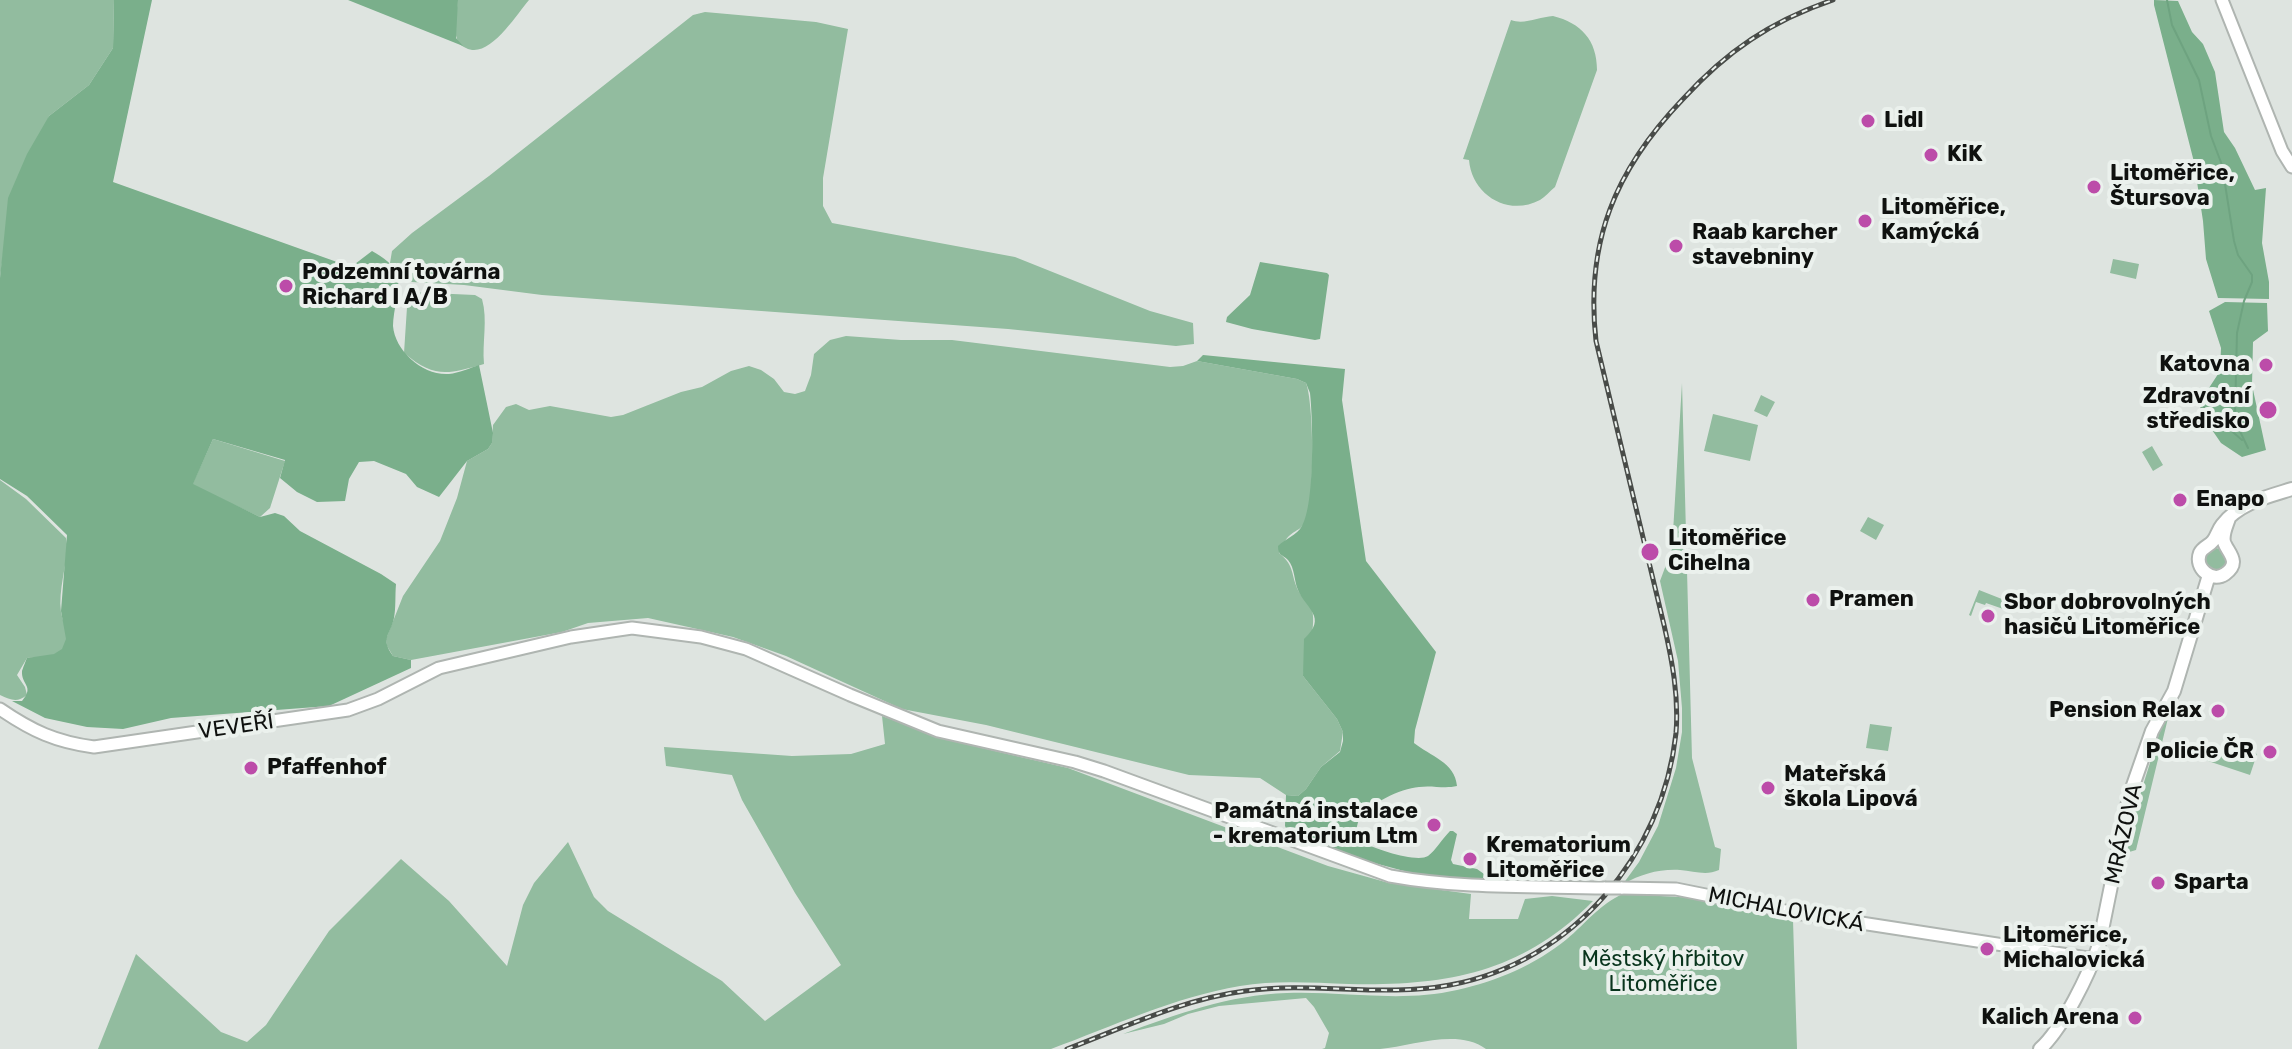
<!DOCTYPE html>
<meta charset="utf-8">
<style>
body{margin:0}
canvas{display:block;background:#dee4e0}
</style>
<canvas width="2292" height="1049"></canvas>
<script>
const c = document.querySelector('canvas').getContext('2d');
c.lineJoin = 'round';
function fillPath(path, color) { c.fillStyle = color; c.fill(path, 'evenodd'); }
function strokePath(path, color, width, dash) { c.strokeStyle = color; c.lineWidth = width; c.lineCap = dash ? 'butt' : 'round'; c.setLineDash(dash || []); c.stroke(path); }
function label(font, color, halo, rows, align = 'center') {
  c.font = font + ' Rubik,sans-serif'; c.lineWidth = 8; c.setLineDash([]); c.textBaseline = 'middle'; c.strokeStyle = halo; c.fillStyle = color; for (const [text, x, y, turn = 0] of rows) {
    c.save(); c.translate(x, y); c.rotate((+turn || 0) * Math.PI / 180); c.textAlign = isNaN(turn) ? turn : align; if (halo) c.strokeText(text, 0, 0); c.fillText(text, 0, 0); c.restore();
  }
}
fillPath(new Path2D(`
 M0,0h114l-1,48 -24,37 -40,31 -46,139 -3,23z
 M458,0h71c-13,15 -40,60 -63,48 -4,-2 -8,-4 -9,-9 -4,-10 0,-28 1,-39z
 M705,12l111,10 32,7 -25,149v28l9,17 183,34 135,54 43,12 1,21 -18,2 -168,-17 -466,-34 -78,-10 -52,-3 -14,-6 -8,-13 2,-12 20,-18 77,-57 204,-161z
 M1553,16c28,7 44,24 44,54l-42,117c-5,4 -10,10 -15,13 -32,17 -68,-5 -71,-40l-6,-1 48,-139c13,5 28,-3 42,-4z
 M2113,259l26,5 -3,15 -26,-6z
 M408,292l67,3 7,4c6,21 0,43 2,65 -36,10 -49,15 -80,-11z
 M846,336l55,4h51l218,27 13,-1 14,-5 100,18 9,4c8,22 8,109 2,132 -5,16 -11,13 -20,22 -4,4 -7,12 -9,16 17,14 11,22 20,39 3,6 9,9 12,15 7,16 -5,51 -8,69l34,43 6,13 -3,19 -19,16 -15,22 -8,7 -12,-1 -26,-17 -71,-3 -203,-50 -84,-16 -116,-53 -53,-19 -85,-19 -60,5 -26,9 -151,28 -18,-4 -6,-10 -1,-7 17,-43 37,-55 17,-43 10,-37 21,-12 4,-6 1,-18 13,-18 10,-3 13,6 21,-4 61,11 12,-2 58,-23 21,-5 29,-16 18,-5 12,4 13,9 10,13 11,2 10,-3 6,-16 3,-21 16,-14z
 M1682,383l10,375 23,89 6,2 -2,21c-13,6 -25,1 -39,0 -22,-1 -38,4 -57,14l16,-22 19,-36 18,-58 6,-36v-24l-4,-47 -18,-80 12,-32z
 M1761,395l14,7 -8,15 -13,-6z
 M1713,414l45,11 -8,36 -46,-10z
 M213,439l72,22 -15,47 -10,9 -68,-32z
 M2152,446l11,19 -10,6 -11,-19z
 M0,480l26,19 40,39 1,6c0,23 -9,45 -6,68 2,11 10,27 2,37 -8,9 -26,8 -36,9l-10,17 8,12 2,8c-10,8 -16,5 -27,0z
 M1868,517l16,8 -8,15 -16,-9z
 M2204 559a11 11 0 1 1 22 0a11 11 0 1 1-22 0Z
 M1979,590l33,13 -3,8 -23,-8 -1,2 -9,-3 -5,14 -2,-1z
 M2169,714l-33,136 -10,3 9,-42 29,-93z
 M882,716l70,25 116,27 260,98 61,17 82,11 -2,25h49l7,-20 27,-3 41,5c-71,72 -146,85 -244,83 -36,-1 -73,-4 -109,2 -65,11 -127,40 -189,63h-953l38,-95 85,78 26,10 19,-17 63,-94 72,-72 48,42 58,65 16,-61 11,-22 34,-41 26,55 14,14 114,70 43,40 76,-56 -46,-72 -53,-93 -10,-25 -66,-9 -2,-19 128,9 59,-2 34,-10z
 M1870,724l22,3 -4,24 -22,-3z
 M2201,743l41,13 3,-6 12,4 -7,21 -54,-18z
 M1623,894l74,4 96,22 4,129h-311c-28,-21 -74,-3 -106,0 -19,0 -39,0 -58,0l3,-1 4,-15 -15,-26 -8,-9 -87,8 -31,8 -24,10 -41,10c54,-20 106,-39 164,-41 57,-2 114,10 170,-3 40,-9 78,-25 110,-51 18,-15 34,-36 56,-45z`), '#92bc9f');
fillPath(new Path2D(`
 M114,0h38l-39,182 238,85 21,-16c10,6 23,13 26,26 2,13 -5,34 -5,49 2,25 30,50 56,48 10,-1 21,-6 30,-9l14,68 -1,10 -4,6 -21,12 -28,36 -22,-10 -11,-13 -32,-13 -15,1 -10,17 -4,22 -28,1 -20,-10 -17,-14 5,-18 -72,-21 -20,45 67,33 15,-4 9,3 16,15 81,43 15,10c-1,11 0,24 -2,34 -4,18 -14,20 -1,38l18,4v8l-82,38 -158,12 -48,11 -36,-2 -42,-9 -33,-17h10c13,-15 -1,-16 0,-30 1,-3 4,-11 5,-13l27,-4 8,-5 4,-10 -5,-28 6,-76 -40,-39 -27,-17v-201l8,-80 19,-44 22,-38 40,-31 24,-37z
 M348,0h110l-2,38 7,8z
 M2154,0l24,1 14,31 11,12 12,28 9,60 11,16 20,42 11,-2 -4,55 7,39v17l-51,-1 -12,-39 -3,-38 -9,-59 -40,-157z
 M1260,262l67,11 2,2 -9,64 -5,1 -63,-11 -26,-7 1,-5 23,-22z
 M2225,302l42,1 1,28 -15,11 -1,43 14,65 -24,7 -21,-14 -22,-32 8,-20 13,-20 1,-23 -12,-37z
 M1203,355l142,14 -3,31 24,161 70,91 -21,78 -1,13c16,13 41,19 43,43 -13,3 -25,-1 -38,1 -19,2 -50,16 -60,33 -2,4 -2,8 -4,13 3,3 6,8 9,10 11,6 53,20 64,13 8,-6 14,-17 22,-25h3l4,3 -6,26 2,4 24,5 7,5 -1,4 -5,2 -44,-1 -56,-15 -88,-28 -5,-10 1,-31 12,1 8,-7 15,-22 19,-15 3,-11v-9l-6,-13 -34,-43 1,-37c24,-22 2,-30 -6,-49 -4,-9 -3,-22 -10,-30 -6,-6 -10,-4 -10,-14 7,-7 19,-11 24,-20 13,-22 11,-106 8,-133l-4,-10 -9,-4 -100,-18z`), '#7aaf8b');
strokePath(new Path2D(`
 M2167,0l5,25 27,55 12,56 11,29 12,76 4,14 14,20v7l-8,19 -7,32 -2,80 2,12 11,23
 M2204,407l38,33`), '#6ea380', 2);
const tertiary = new Path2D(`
 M2222,0l60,151 10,16
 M0,709c32,22 56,33 94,38l254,-37 30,-11 61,-31 132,-31 61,-9 69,9 45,12 104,46 88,36 137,31 29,9 286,105c71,13 143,10 215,12
 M1621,888l55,1 114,23 304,47`);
const secondary = new Path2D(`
 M2229,518c-2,7 -7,16 -5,24 3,10 18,20 1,32 -13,9 -31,-6 -25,-21 3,-6 9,-7 13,-12 4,-5 5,-11 9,-16 17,-22 44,-28 70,-36
 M2040,1049c23,-21 49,-75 59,-104l30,-148 23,-66 22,-40 35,-116`);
strokePath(tertiary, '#afb5b1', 15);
strokePath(secondary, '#afb5b1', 16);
strokePath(tertiary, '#fff', 11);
strokePath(secondary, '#fff', 12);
const rail = new Path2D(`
 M1067,1049c58,-22 116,-50 178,-58 68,-10 137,7 205,-6 123,-23 213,-130 226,-252 3,-37 -4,-73 -12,-108l-68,-284c-11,-99 19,-171 87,-242 44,-48 88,-78 150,-99`);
strokePath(rail, '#484b48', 5);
strokePath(rail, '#ebf1ed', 2, [6]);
const tertiaryBridge = new Path2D(`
 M1605,888h16`);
strokePath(tertiaryBridge, '#afb5b1', 15, []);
strokePath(tertiaryBridge, '#fff', 11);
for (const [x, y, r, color] of [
 [1868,121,8,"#bc4ca9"],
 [1931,155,8,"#bc4ca9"],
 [2094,187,8,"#bc4ca9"],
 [1865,221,8,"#bc4ca9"],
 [1676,246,8,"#bc4ca9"],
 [286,286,8,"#bc4ca9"],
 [2266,365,8,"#bc4ca9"],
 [2268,410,10,"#bc4ca9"],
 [2180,500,8,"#bc4ca9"],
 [1650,552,10,"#bc4ca9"],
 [1813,600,8,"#bc4ca9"],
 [1988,616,8,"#bc4ca9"],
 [2218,711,8,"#bc4ca9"],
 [2270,752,8,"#bc4ca9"],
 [251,768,8,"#bc4ca9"],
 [1768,788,8,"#bc4ca9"],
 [1434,825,8,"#bc4ca9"],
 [1470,859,8,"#bc4ca9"],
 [2158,883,8,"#bc4ca9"],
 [1987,949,8,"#bc4ca9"],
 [2135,1018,8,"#bc4ca9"]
]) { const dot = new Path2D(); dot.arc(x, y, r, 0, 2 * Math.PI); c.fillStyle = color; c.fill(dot); strokePath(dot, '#ebf1ed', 3); }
label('bold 22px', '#0f110f', '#ebf1ed', [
 ["Lidl",1884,121],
 ["KiK",1947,155],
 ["Litoměřice,",2110,174],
 ["Štursova",2110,199],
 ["Litoměřice,",1881,208],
 ["Kamýcká",1881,233],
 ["Raab karcher",1692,233],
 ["stavebniny",1692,258],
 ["Podzemní továrna",302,273],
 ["Richard I A/B",302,298],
 ["Katovna",2250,365,"right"],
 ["Zdravotní",2250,397,"right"],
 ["středisko",2250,422,"right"],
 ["Enapo",2196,500],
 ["Litoměřice",1668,539],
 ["Cihelna",1668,564],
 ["Pramen",1829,600],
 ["Sbor dobrovolných",2004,603],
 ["hasičů Litoměřice",2004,628],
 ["Pension Relax",2202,711,"right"],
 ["Policie ČR",2254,752,"right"],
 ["Pfaffenhof",267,768],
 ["Mateřská",1784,775],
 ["škola Lipová",1784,800],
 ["Památná instalace",1418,812,"right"],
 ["- krematorium Ltm",1418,837,"right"],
 ["Krematorium",1486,846],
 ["Litoměřice",1486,871],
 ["Sparta",2174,883],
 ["Litoměřice,",2003,936],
 ["Michalovická",2003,961],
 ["Kalich Arena",2119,1018,"right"]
], 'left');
label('22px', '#0f110f', '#ebf1ed', [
 ["VEVEŘÍ",236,727,-8],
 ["MRÁZOVA",2124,834,-77],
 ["MICHALOVICKÁ",1786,910,11]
]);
label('22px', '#09351d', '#ebf1ed', [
 ["Městský hřbitov",1663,960],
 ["Litoměřice",1663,985]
]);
</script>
